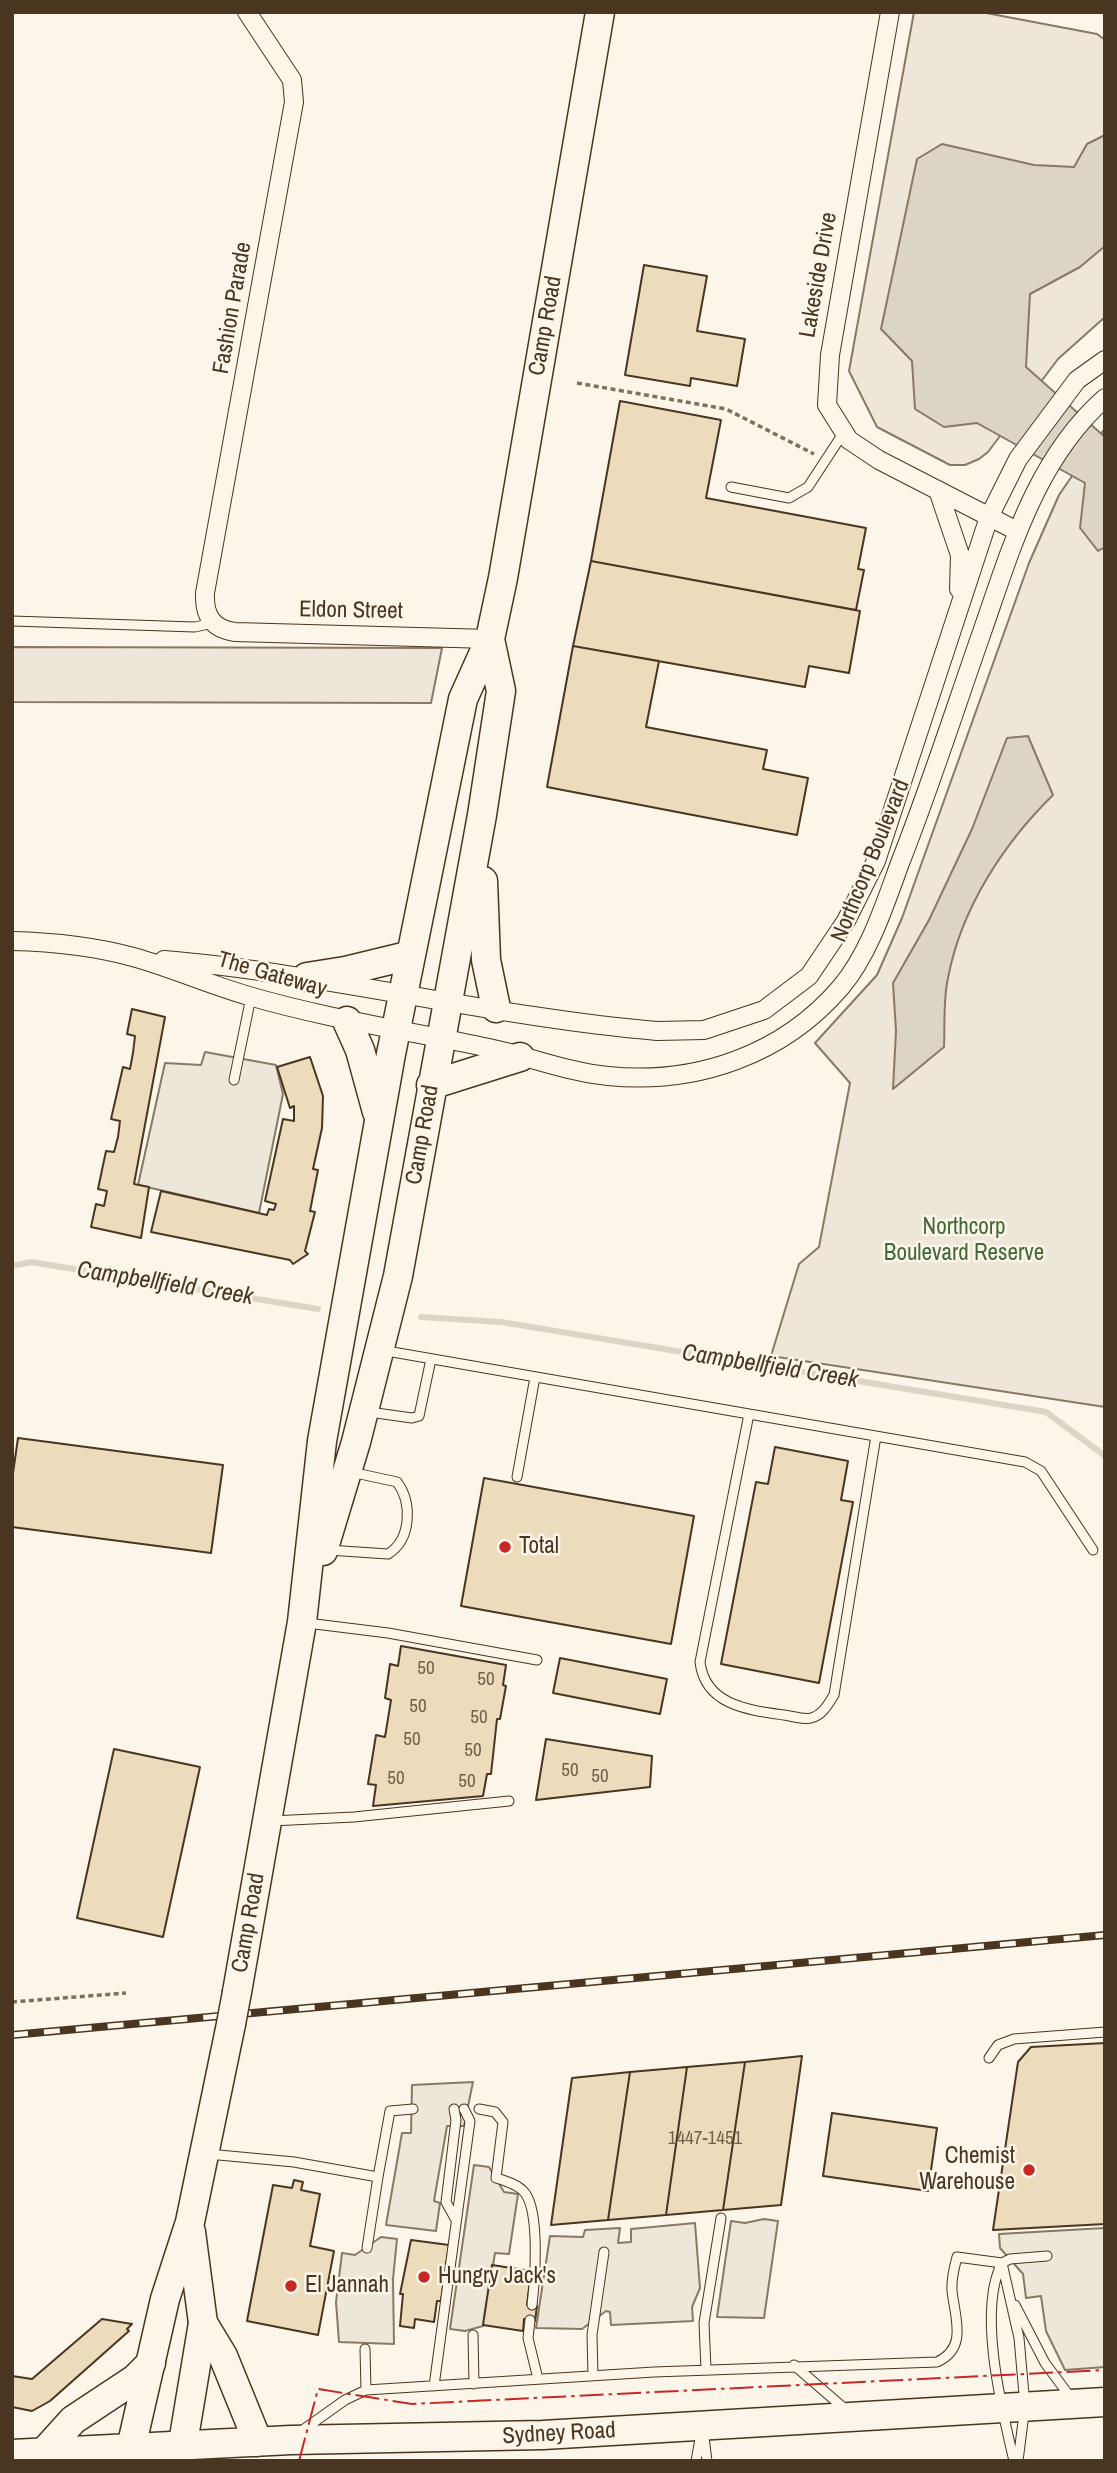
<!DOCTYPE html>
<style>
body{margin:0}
#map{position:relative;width:1117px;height:2473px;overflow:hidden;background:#fbf6e9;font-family:"Archivo Narrow",sans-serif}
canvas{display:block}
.frame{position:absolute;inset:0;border:14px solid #4a3520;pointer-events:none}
</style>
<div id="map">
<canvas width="1117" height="2473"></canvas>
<div class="frame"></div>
</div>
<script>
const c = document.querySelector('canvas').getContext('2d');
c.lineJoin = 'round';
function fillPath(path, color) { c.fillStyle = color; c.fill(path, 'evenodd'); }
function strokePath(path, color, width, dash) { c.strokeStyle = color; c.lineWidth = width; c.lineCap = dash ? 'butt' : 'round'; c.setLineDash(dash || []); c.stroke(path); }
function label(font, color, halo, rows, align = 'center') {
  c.font = font + ' "Archivo Narrow",sans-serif'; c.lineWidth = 5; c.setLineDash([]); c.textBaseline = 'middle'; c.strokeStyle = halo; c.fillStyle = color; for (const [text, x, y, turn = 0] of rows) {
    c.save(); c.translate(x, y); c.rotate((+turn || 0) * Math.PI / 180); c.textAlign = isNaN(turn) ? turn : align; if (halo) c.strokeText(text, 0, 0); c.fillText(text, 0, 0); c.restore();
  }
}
const green = new Path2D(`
 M914,12h67l116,22 8,6v277l-47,42 -70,93 -9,7 -14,6h-15l-73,-38 -28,-56z
 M1105,428v979l-334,-51 28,-92 20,-17 31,-164 -35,-40 62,-68 25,-57 127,-355 30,-68z
 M12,647l430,1 -11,55 -419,-1z`);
fillPath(green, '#ede6d9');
strokePath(green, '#887966', 2);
const parking = new Path2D(`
 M205,1052l71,13 7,29 -24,119 -121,-28 27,-122 36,2z
 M473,2082l-9,44h-17l-13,75 6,2 -4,28 -50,-6 16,-92h9l1,-48z
 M474,2165l15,2 15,25 14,2 -9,60 -14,-1 -12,73 -18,5 -15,-2z
 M764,2219l14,2 -14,97 -47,-1 14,-96 14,2z
 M695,2223l5,65 -8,19 1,14 -82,4 -1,-13 -4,-1 -24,18 -46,-1 14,-92 33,1 2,-7 35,-2 -2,15 13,-1v-13z
 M1105,2228v139l-40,3 -19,-39 -5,-35 -15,2 -3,-24 -23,-26 -1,-14z
 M381,2237l16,2 -4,40 1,65 -55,-2 -3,-40 6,-49 13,2z`);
fillPath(parking, '#ede7d9');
strokePath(parking, '#887966', 2);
const water = new Path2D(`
 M1105,135v111l-25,21 -50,27 -4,73 79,70v110l-7,4 -18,-23 5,-45 -108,-60 -33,4 -29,-18 -3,-48 -31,-32 36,-170 25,-15 92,21 40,2 13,-23z
 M1028,736l25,59c-50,49 -92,114 -105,183 -5,22 -3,47 -4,69l-51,42 3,-58 -3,-48 36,-63 43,-91 35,-91z`);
fillPath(water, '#dcd4c6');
strokePath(water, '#887966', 2);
strokePath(new Path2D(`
 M12,1266l19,-4 287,47
 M421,1317l80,5 545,90 59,44`), '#dcd4c6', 6);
const building = new Path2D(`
 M644,265l63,11 -10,55 48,8 -8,47 -46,-8 -1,8 -65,-11z
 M620,401l101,19 -15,78 160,30 -8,41 6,1 -8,40 -265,-49z
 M591,561l269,50 -11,62 -40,-7 -4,21 -232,-41z
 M573,646l86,15 -13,66 121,23 -4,19 45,9 -11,57 -250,-48z
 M132,1009l33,8 -31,167 15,3 -8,51 -50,-11 5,-23 8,2 3,-15 -9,-2 8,-38 8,1 4,-15 2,-16 -9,-2 12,-52 7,2 3,-16 2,-17 -8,-2z
 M310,1057l13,39 -1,32 -9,41 5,1 -8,41 5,1 -10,39 3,3 -15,10 -3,-4 -139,-28 10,-41 106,24 2,-6 5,1 2,-6 -11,-3 18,-82 11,2v-15l-4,2 -13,-41z
 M18,1438l205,27 -12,88 -199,-26v-47z
 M775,1447l73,14 -7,39 12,2 -34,181 -98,-19 35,-182 12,2z
 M484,1478l210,38 -23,128 -210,-38z
 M401,1646l105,19 -3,20 3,1 -6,33h-3l-6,55h-4l-4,22 -110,10 3,-21 -8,-1 8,-49 9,2 6,-37 -6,-2 5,-34 8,2z
 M560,1658l107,21 -7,35 -107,-21z
 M546,1739l106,17 -2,31 -114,13z
 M114,1749l86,18 -37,170 -86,-19z
 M1105,2043v181l-112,6 25,-168 13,-15z
 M802,2056l-21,149 -58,5 22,-148z
 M745,2062l-22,148 -57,5 21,-148z
 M687,2067l-21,148 -58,5 22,-148z
 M630,2072l-22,148 -57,5 21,-147z
 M832,2113l105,15 -9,63 -105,-15z
 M294,2180l9,2 -2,8 19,4 -10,52 24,5 -16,84 -71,-14 26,-136 19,3z
 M411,2240l38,5 -8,56h-4l-3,21 -19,-3 -1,9 -14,-2 3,-32h-3z
 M492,2265l39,6 -4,34 10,1 -2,15 -11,-2 -1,12 -40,-6z
 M102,2319l30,5 -5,5 2,2 -79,70 -18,10 -20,-4v-31l20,3z`);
fillPath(building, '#ecdcbc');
strokePath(building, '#4a3520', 2);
const service = new Path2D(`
 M731,487l58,11 19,-11 36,-55
 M12,621l183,6 18,-4
 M234,1080l17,-83
 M381,1350l644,112 16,9 52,79
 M369,1412l43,6 7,-2 12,-57
 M749,1414l-49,248c5,43 48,48 84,53 8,1 20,5 27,3 12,-3 17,-14 23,-23l42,-259
 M517,1477l18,-100
 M328,1550l60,4c24,-15 24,-52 9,-72l-46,-10
 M307,1623l81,10 149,27
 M271,1821l83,-4 155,-16
 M989,2058l9,-13 16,-6 91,-7
 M454,2109l2,11 -10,82 10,18
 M479,2109l16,3 8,10 -7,56c10,3 23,7 29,15 15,20 10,87 7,112
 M208,2154l86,8 84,15 -11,71
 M378,2177l12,-66 23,-2
 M1002,2263c-25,47 0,147 12,198
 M1002,2263l17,75 6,68 -7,55
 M1015,2305l30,58 26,35
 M530,2320l-2,18 10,41
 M473,2335l1,49
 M365,2349l1,41
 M794,2365l52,45
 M706,2369l-2,-46 17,-105
 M593,2376l-1,-41 12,-83
 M434,2386l36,-265 -6,-12
 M300,2432l45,-32 21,-10 288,-18 283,-10c31,-14 18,-44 15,-71 -1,-11 2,-23 5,-34l45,6 8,-4 37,-3
 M704,2437l3,24
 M696,2461l6,-33`);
const minor = new Path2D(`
 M247,12l45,68 2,22 -89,491c-1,22 7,36 30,39l255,7
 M890,12l-60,343 -3,50 22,35 30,20 138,71
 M938,490l22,65 -1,34
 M12,941c42,1 81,5 121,16 40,11 77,28 116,39 79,23 160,35 240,52 39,8 78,24 119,28 88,9 175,-21 233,-89 28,-33 44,-83 59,-124 30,-76 55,-154 82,-231 29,-83 54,-173 123,-234
 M164,960c166,14 327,57 493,71l47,-1 60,-20 45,-34 37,-55 30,-60 113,-344 29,-58 59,-79 28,-20`);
const primary = new Path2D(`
 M483,881l3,79 10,48
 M307,977l38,-6 66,-16
 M347,1021l13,29 17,62
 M431,1085l89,-28
 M323,1551l33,-109 42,-166 84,-461 19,-124 -11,-52
 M237,1992l65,-370 20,-181 69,-387 72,-355 27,-60 13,-61 97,-566
 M128,2461l37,-162 25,-77 41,-198
 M180,2461l23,-138 -12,-91`);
const trunk = new Path2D(`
 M203,2323l20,33 35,86
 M44,2452l29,-32 62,-41 16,-16
 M12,2454l279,-14 252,-5 562,-33`);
strokePath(service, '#4a3520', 11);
strokePath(minor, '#4a3520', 20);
strokePath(primary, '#4a3520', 31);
strokePath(trunk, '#4a3520', 31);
strokePath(new Path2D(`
 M577,383l149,26 88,45
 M12,2002l114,-9`), '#7f6f5c', 3.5, [5, 3.5]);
strokePath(service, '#fbf6e9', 9);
strokePath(minor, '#fbf6e9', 18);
strokePath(primary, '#fbf6e9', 28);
strokePath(trunk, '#fbf6e9', 28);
const rail = new Path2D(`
 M12,2035l1093,-100`);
strokePath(rail, '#4a3520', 8);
strokePath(rail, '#fbf6e9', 5, [16]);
const primaryBridge = new Path2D(`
 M231,2024l6,-32`);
strokePath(primaryBridge, '#4a3520', 31, []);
strokePath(primaryBridge, '#fbf6e9', 28);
strokePath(new Path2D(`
 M299,2461l19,-72 94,15 693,-34`), '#c62828', 2, [24, 5, 3.5, 5]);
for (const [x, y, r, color] of [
 [505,1547,7,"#c62828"],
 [1029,2170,7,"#c62828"],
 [424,2277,7,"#c62828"],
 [291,2286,7,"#c62828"]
]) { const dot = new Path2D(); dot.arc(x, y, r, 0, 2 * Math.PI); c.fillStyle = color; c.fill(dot); strokePath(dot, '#fbf6e9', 2.5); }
label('19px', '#725f47', null, [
 ["50",426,1669],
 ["50",486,1680],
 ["50",418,1707],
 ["50",479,1718],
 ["50",412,1740],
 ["50",473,1751],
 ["50",570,1771],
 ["50",600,1777],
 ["50",396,1779],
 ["50",467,1782],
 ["1447-1451",705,2139]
]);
label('23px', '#4a3520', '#fbf6e9', [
 ["Lakeside Drive",819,275,-80],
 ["Fashion Parade",233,308,-80],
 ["Camp Road",546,326,-80],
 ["Eldon Street",351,611,1],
 ["Northcorp Boulevard",871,861,-68],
 ["The Gateway",272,975,16],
 ["Camp Road",423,1135,-80],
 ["Camp Road",249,1923,-80],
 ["Sydney Road",559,2434,-3]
]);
label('23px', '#436837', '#fbf6e9', [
 ["Northcorp",964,1228],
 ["Boulevard Reserve",964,1254]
]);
label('23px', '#4a3520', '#fbf6e9', [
 ["Total",519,1547],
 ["Chemist",1015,2157,"right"],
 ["Warehouse",1015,2183,"right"],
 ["Hungry Jack's",438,2277],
 ["El Jannah",305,2286]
], 'left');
label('italic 24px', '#4a3520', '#fbf6e9', [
 ["Campbellfield Creek",165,1284,9],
 ["Campbellfield Creek",770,1367,9]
]);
</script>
